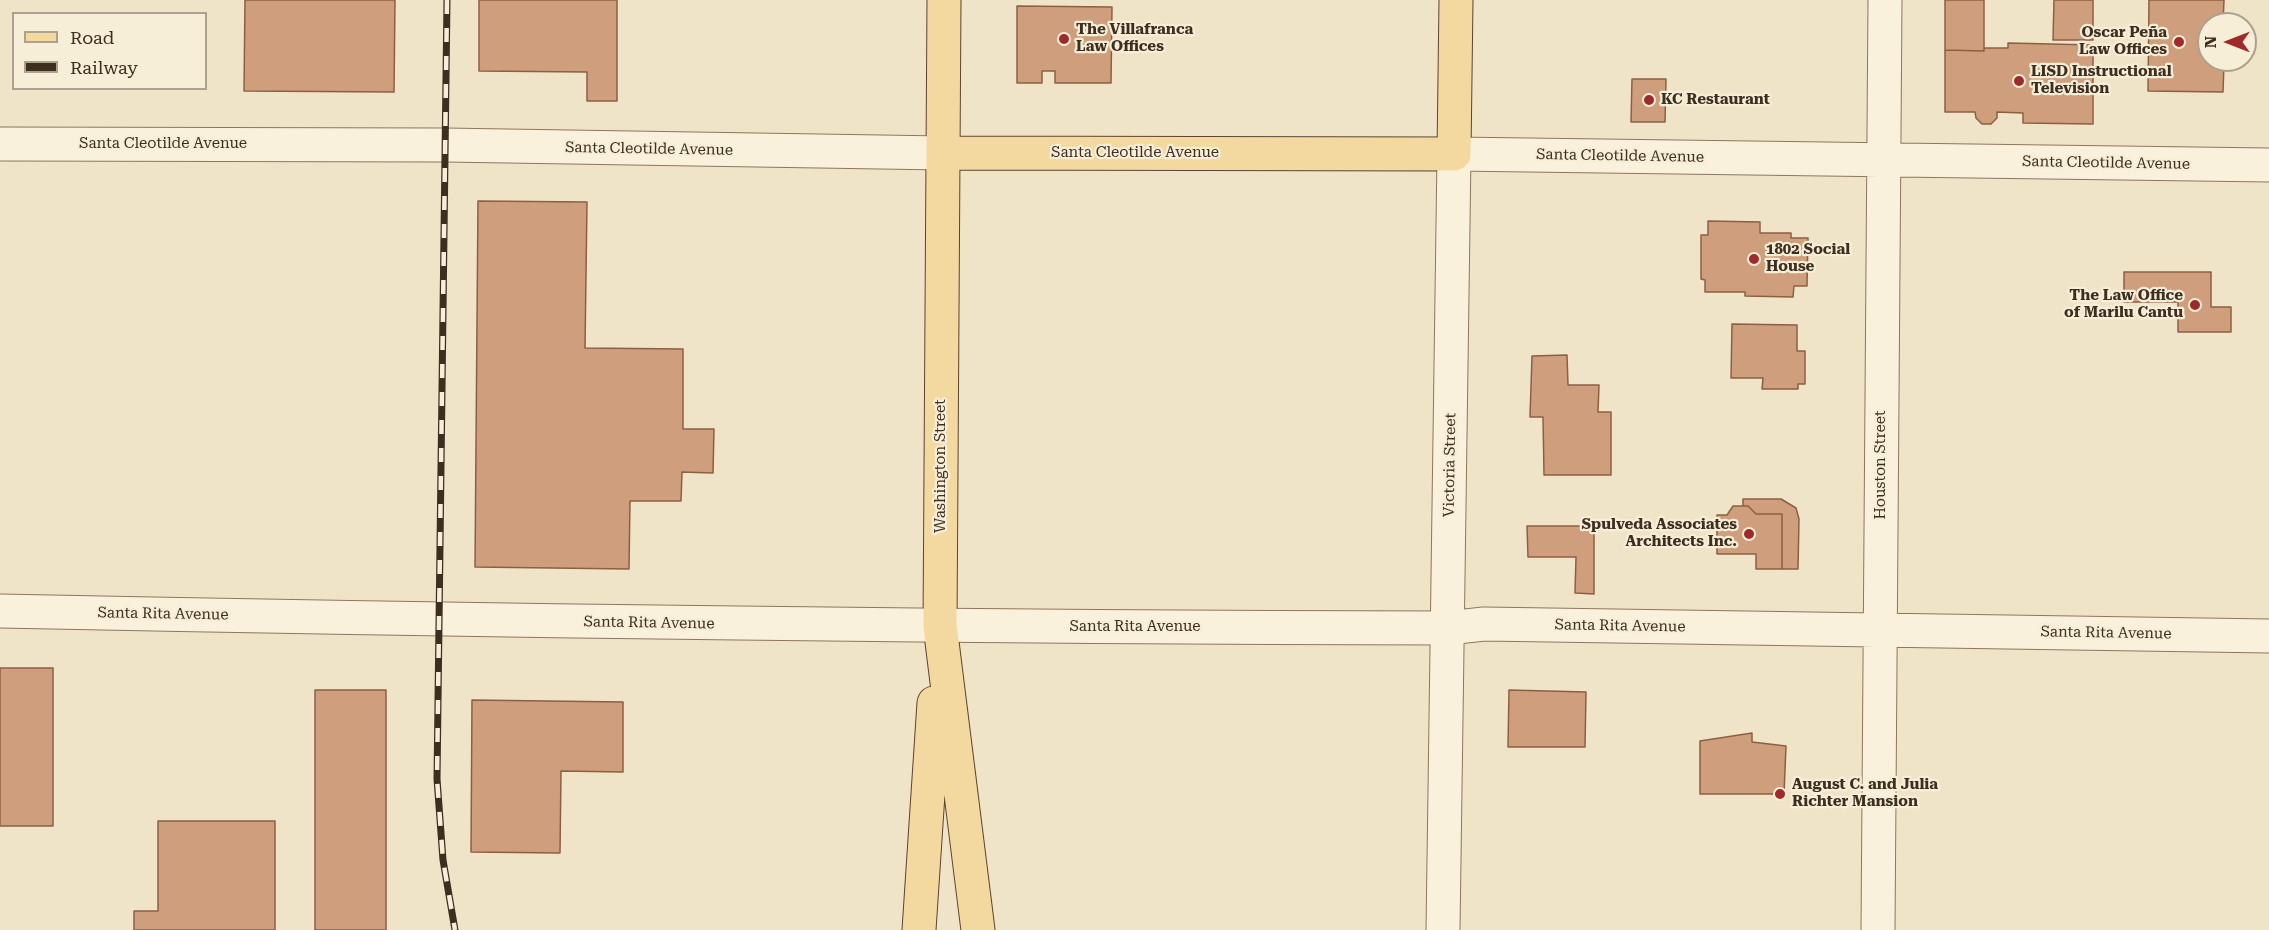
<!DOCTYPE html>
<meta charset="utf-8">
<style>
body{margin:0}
#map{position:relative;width:2269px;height:930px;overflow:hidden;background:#f0e4c8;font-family:"Roboto Serif",serif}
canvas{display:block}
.legend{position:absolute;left:12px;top:12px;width:195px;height:78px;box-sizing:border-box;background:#f7eed8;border:2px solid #ada18e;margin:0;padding:8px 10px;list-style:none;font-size:18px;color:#3d2e20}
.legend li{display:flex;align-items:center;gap:12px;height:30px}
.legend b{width:30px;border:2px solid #ada18e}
.north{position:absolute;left:2197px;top:12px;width:60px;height:60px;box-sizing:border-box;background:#f7eed8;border:2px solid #ada18e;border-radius:50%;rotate:270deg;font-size:16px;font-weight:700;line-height:24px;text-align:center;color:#3d2e20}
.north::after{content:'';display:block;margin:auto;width:21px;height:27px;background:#9e2a2b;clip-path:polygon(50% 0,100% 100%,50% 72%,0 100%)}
</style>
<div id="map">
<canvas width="2269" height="930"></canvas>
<ul class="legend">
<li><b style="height:8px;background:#f3d9a0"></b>Road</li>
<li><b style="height:8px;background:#3d2e20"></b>Railway</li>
</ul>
<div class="north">N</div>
</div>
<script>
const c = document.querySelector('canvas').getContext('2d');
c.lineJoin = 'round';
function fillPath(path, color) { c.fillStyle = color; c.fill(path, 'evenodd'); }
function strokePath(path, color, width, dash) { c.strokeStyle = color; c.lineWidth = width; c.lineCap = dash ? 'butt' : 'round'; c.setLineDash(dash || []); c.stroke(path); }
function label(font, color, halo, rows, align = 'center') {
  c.font = font + ' "Roboto Serif",serif'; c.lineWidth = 4.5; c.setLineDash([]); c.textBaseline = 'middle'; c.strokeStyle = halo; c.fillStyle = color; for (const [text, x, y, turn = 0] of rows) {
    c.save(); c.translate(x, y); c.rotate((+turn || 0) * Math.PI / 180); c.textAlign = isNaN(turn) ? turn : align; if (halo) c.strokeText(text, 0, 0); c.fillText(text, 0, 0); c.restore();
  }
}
const building = new Path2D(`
 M245,0h150l-1,92 -150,-1z
 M479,0h138v101h-30v-29l-108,-1z
 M1945,0h39v51l-39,-1z
 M2054,0h39v40h-40z
 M2149,0h75l-1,24h-14v36l1,3h14l-1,29 -75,-1z
 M1017,6l95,1 -1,76h-56v-12h-13v12h-25z
 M2008,43l85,2v79l-70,-1v-10l-26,-1v6l-6,6h-9l-6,-6 -1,-6h-30v-62l39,1v-3h24z
 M1632,79h34l-1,43h-34z
 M478,201l109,1 -2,146 98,1v80h31l-1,44 -31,-1 -1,29h-51l-1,68 -154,-2z
 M1708,221l52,1v11h31v5h17l-1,48h-13l-1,11 -48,-1v-4h-40v-12l-4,-1v-44h7z
 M2124,272h87v35h20v25h-53v-30h-54z
 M1732,324l65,1v26h8v33h-7v5h-36l1,-11h-32z
 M1567,355l1,30h31l-1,27h13v63h-67l-1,-58h-13l2,-61z
 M1743,499h38l15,9 3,11 -1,50h-16v-55h-26l-8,-8h-5z
 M1733,506h15l8,8h26v55h-26v-15h-39v-39h10z
 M1527,526h67v68l-19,-1 1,-36h-48z
 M0,668h53v158h-53z
 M315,690h71v240h-71z
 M1509,690l77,2 -1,55h-77z
 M472,700l151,2v70l-62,-1 -1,82 -89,-1z
 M1752,733v9l34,4 -2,48h-84v-53z
 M158,821h117v109h-141v-19h24z`);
fillPath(building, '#cf9f7d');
strokePath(building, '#8d5f41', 1.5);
const minor = new Path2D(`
 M0,144l445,1 498,8
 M0,611c483,10 965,16 1448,17l36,-4 785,12
 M1443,930l11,-776 815,11
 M1878,930l7,-930`);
const major = new Path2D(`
 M944,0l-4,626 38,304
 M943,153l511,1 2,-154
 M919,930l15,-227`);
strokePath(minor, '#8d765c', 35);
strokePath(major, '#5b4430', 35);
strokePath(minor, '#faf1dc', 33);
strokePath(major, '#f3d9a0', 33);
const rail = new Path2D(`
 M447,0l-10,779 6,81 12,70`);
strokePath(rail, '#3d2e20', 7);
strokePath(rail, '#f7eed8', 4.5, [14]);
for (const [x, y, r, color] of [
 [1064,39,6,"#9e2a2b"],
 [2179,42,6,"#9e2a2b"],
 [2019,81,6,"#9e2a2b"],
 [1649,100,6,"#9e2a2b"],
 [1754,259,6,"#9e2a2b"],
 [2195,305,6,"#9e2a2b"],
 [1749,534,6,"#9e2a2b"],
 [1780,794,6,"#9e2a2b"]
]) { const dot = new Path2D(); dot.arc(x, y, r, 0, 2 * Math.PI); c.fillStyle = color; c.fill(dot); strokePath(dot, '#f7eed8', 2); }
label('bold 15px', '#3d2e20', '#f7eed8', [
 ["The Villafranca",1076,30],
 ["Law Offices",1076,47],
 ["Oscar Peña",2167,33,"right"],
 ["Law Offices",2167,50,"right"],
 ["LISD Instructional",2031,72],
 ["Television",2031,89],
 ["KC Restaurant",1661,100],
 ["1802 Social",1766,250],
 ["House",1766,267],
 ["The Law Office",2183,296,"right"],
 ["of Marilu Cantu",2183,313,"right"],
 ["Spulveda Associates",1737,525,"right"],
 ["Architects Inc.",1737,542,"right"],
 ["August C. and Julia",1792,785],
 ["Richter Mansion",1792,802]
], 'left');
label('15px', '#3d2e20', '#f7eed8', [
 ["Santa Cleotilde Avenue",163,144],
 ["Santa Cleotilde Avenue",649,149,1],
 ["Santa Cleotilde Avenue",1135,153],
 ["Santa Cleotilde Avenue",1620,156,1],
 ["Santa Cleotilde Avenue",2106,163,1],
 ["Victoria Street",1450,465,-89],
 ["Houston Street",1881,465,-90],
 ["Washington Street",941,466,-90],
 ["Santa Rita Avenue",163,614,1],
 ["Santa Rita Avenue",649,623,1],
 ["Santa Rita Avenue",1620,626,1],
 ["Santa Rita Avenue",1135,627],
 ["Santa Rita Avenue",2106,633,1]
]);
</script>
